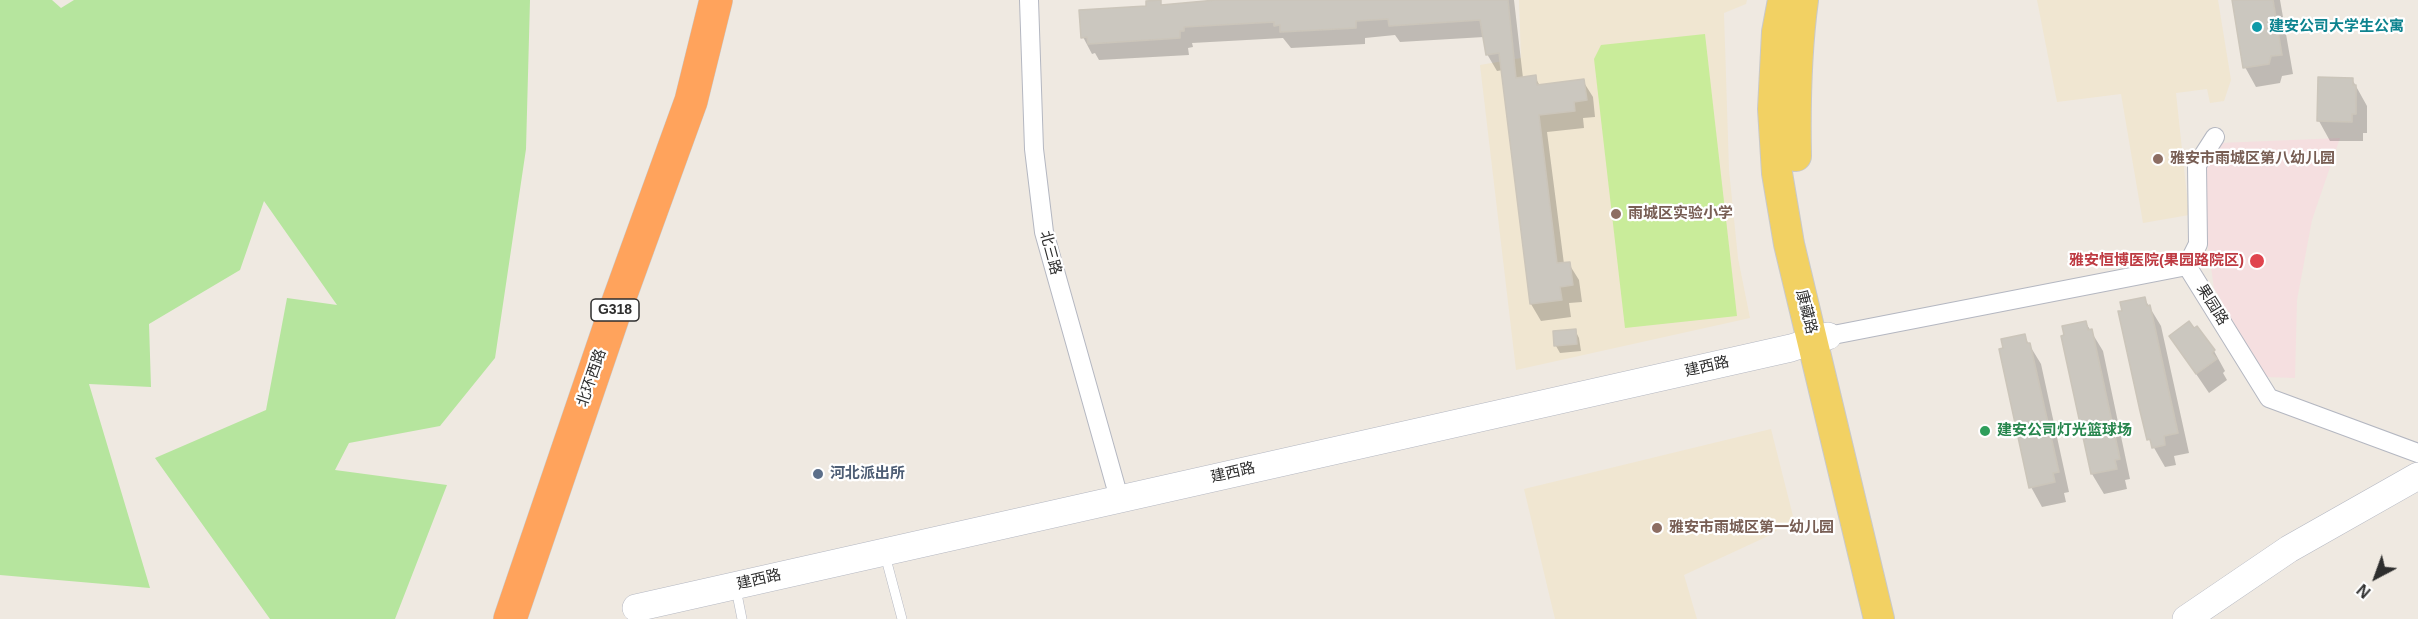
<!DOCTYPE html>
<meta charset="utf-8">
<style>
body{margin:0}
#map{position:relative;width:2418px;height:619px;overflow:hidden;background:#efe9e1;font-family:Arial,sans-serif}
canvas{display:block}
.north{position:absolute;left:2346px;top:547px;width:60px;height:60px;-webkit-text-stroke:4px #fff;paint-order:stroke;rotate:221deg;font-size:16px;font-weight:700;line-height:24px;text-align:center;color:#2e2e2e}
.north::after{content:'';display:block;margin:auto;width:21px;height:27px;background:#2e2e2e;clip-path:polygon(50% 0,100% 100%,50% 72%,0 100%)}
</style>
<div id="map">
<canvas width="2418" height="619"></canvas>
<div class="north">N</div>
</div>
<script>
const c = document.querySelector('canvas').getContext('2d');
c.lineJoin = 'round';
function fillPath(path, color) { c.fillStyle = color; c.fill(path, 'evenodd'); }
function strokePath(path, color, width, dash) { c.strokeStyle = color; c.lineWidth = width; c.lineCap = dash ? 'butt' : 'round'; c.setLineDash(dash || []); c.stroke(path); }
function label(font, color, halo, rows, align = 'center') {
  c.font = font + ' Arial,"Noto Sans SC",sans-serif'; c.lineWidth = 4.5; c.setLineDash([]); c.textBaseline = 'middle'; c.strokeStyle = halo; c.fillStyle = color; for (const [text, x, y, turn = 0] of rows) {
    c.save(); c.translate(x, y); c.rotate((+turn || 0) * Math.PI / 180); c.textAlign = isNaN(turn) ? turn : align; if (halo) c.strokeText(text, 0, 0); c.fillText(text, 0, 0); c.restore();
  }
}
fillPath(new Path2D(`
 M1519,0h228l-1,4 -22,9 5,157 9,88 12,60 -234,52 -36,-305 41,-7z
 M2037,0h181l13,80 -7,21 -14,2 -3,-14 -31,4 13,122 -46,8 -22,-129 -64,8z
 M1771,429l23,91 -28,17 -82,38 13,44h-142l-31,-130z`), '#f0e6d1');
fillPath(new Path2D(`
 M2340,138l-28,82 -15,80 -2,78 -30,-1 -51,-89 -8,-54v-66l13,-25z`), '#f5dfe0');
fillPath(new Path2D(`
 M0,0h52l9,8 13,-8h456l-4,149 -31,209 -55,68 -91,17 -14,27 112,15 -52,134h-125l-115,-161 111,-48 21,-112 50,7 -73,-104 -24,69 -91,54 2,63 -62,-3 61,204 -150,-13z`), '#b6e59e');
fillPath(new Path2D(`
 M1705,34l32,282 -112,12 -31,-269 7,-14z`), '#c9ec9a');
fillPath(new Path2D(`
 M1240,0h274l9,78 12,-1 5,9 43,-5 10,16 2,20 -12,1 1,10 -37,4 17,132h5l10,16 3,22 -13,1 2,14 -30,4 -10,-17 -28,-234 -6,1 -10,-17 -3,-17 -84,5 -5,-7 -30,3v6l-74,4 -8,-10 -91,5 1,4 -5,1 1,7 -90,5 -4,-7 -3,1 -9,-17 77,-35 3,5z
 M2233,0h47l13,74 -11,2 -2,7 -24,4 -11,-20z
 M2352,79l15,27v27h-4v8h-33l-11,-20z
 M2144,298l17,28 28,127 -15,3 2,9 -11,2 -16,-28z
 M2086,323l17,28 27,128 -5,1 2,9 -23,5 -12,-20z
 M2197,328l17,23 11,20 -2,2 4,7 -18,13 -38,-56z
 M1575,330l4,8 2,13 -21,2 -4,-7z
 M2024,336l17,28 28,128 -5,1 2,9 -24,5 -11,-20z`), '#0003');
const building = new Path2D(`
 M1161,0v5l55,-5h292l8,78 20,-3 1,10 47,-6 3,21 -13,2 1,9 -36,4 18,148 13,-1 3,23 -13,2 2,13 -32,4 -31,-251 -13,2 -6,-35 -91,6 -1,-7 -32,2v7l-76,4v-7l-6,1v-4l-90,5v4h-4v7l-92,6 -1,-7 -6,1 -2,-28 67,-4v-5z
 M2232,0h41l9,55 -11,1 -2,8 -26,4z
 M2318,77l35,1v7h3v29h-4v8l-35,-1z
 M2145,297l2,9 3,-1 28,128 -14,3 1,9 -13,3 -2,-9 -3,1 -7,-29 -22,-100h4l-2,-9z
 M2086,321l2,9 4,-1 28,130 -5,1 2,9 -26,5 -30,-138 3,-1 -2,-9z
 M2189,321l5,7 3,-2 18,24 -3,3 5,6 -21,15 -27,-38z
 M1576,329l1,15 -23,2 -1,-15z
 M2025,334l2,9h3l29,129 -6,1 2,9 -26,6 -30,-139 4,-1 -2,-9z`);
fillPath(building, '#cbc7bf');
strokePath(building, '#cbc5ba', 1.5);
const lane = new Path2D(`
 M885,555l17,64
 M736,589l6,30`);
const street = new Path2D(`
 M1029,0l5,149 10,83 75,266
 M2187,266l82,132 149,55
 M2187,266l11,-22 -1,-79 18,-28
 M1828,336l359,-70`);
const secondary = new Path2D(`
 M636,608l1155,-260 37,-12
 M2186,619l103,-70 129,-73`);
const primary = new Path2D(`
 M1783,0l-6,32 -4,77 4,64 12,71 90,375
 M1796,156c-1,-52 0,-104 7,-156`);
const highway = new Path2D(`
 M510,619l107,-314 74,-204 25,-101`);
strokePath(lane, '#b4b7c1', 10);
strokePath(street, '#b4b7c1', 20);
strokePath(secondary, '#b4b7c1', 28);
strokePath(primary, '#c9c9c9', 32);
strokePath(highway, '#c9c9c9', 34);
strokePath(lane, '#fff', 9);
strokePath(street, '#fff', 18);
strokePath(secondary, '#fff', 27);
strokePath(primary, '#f2d163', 30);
strokePath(highway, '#ffa35c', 33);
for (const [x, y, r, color] of [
 [2257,27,6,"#0f9aa8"],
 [2158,159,6,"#8d6e63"],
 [1616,214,6,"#8d6e63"],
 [2257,261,8,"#e0444e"],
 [1985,431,6,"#2e9e5b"],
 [818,474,6,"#5c6f8a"],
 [1657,528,6,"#8d6e63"]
]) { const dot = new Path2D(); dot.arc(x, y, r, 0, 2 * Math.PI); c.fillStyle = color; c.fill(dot); strokePath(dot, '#fff', 2); }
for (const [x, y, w] of [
 [615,310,48]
]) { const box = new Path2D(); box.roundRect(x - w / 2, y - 11, w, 22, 4.5); c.fillStyle = '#fff'; c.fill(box); strokePath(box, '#2e2e2e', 1.5); }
label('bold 14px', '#2e2e2e', null, [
 ["G318",615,310]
]);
label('bold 15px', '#0d838f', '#fff', [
 ["建安公司大学生公寓",2269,27]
], 'left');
label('bold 15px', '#785e54', '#fff', [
 ["雅安市雨城区第八幼儿园",2170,159],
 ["雨城区实验小学",1628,214],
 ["雅安市雨城区第一幼儿园",1669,528]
], 'left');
label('15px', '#2e2e2e', '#fff', [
 ["北三路",1050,253,75],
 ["果园路",2212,305,58],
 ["康藏路",1806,312,76],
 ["建西路",1707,367,-13],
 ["北环西路",592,378,-71],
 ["建西路",1233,473,-13],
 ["建西路",759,580,-13]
]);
label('bold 15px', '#be3a42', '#fff', [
 ["雅安恒博医院(果园路院区)",2244,261]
], 'right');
label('bold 15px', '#27864d', '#fff', [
 ["建安公司灯光篮球场",1997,431]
], 'left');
label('bold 15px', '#4e5e75', '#fff', [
 ["河北派出所",830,474]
], 'left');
</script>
